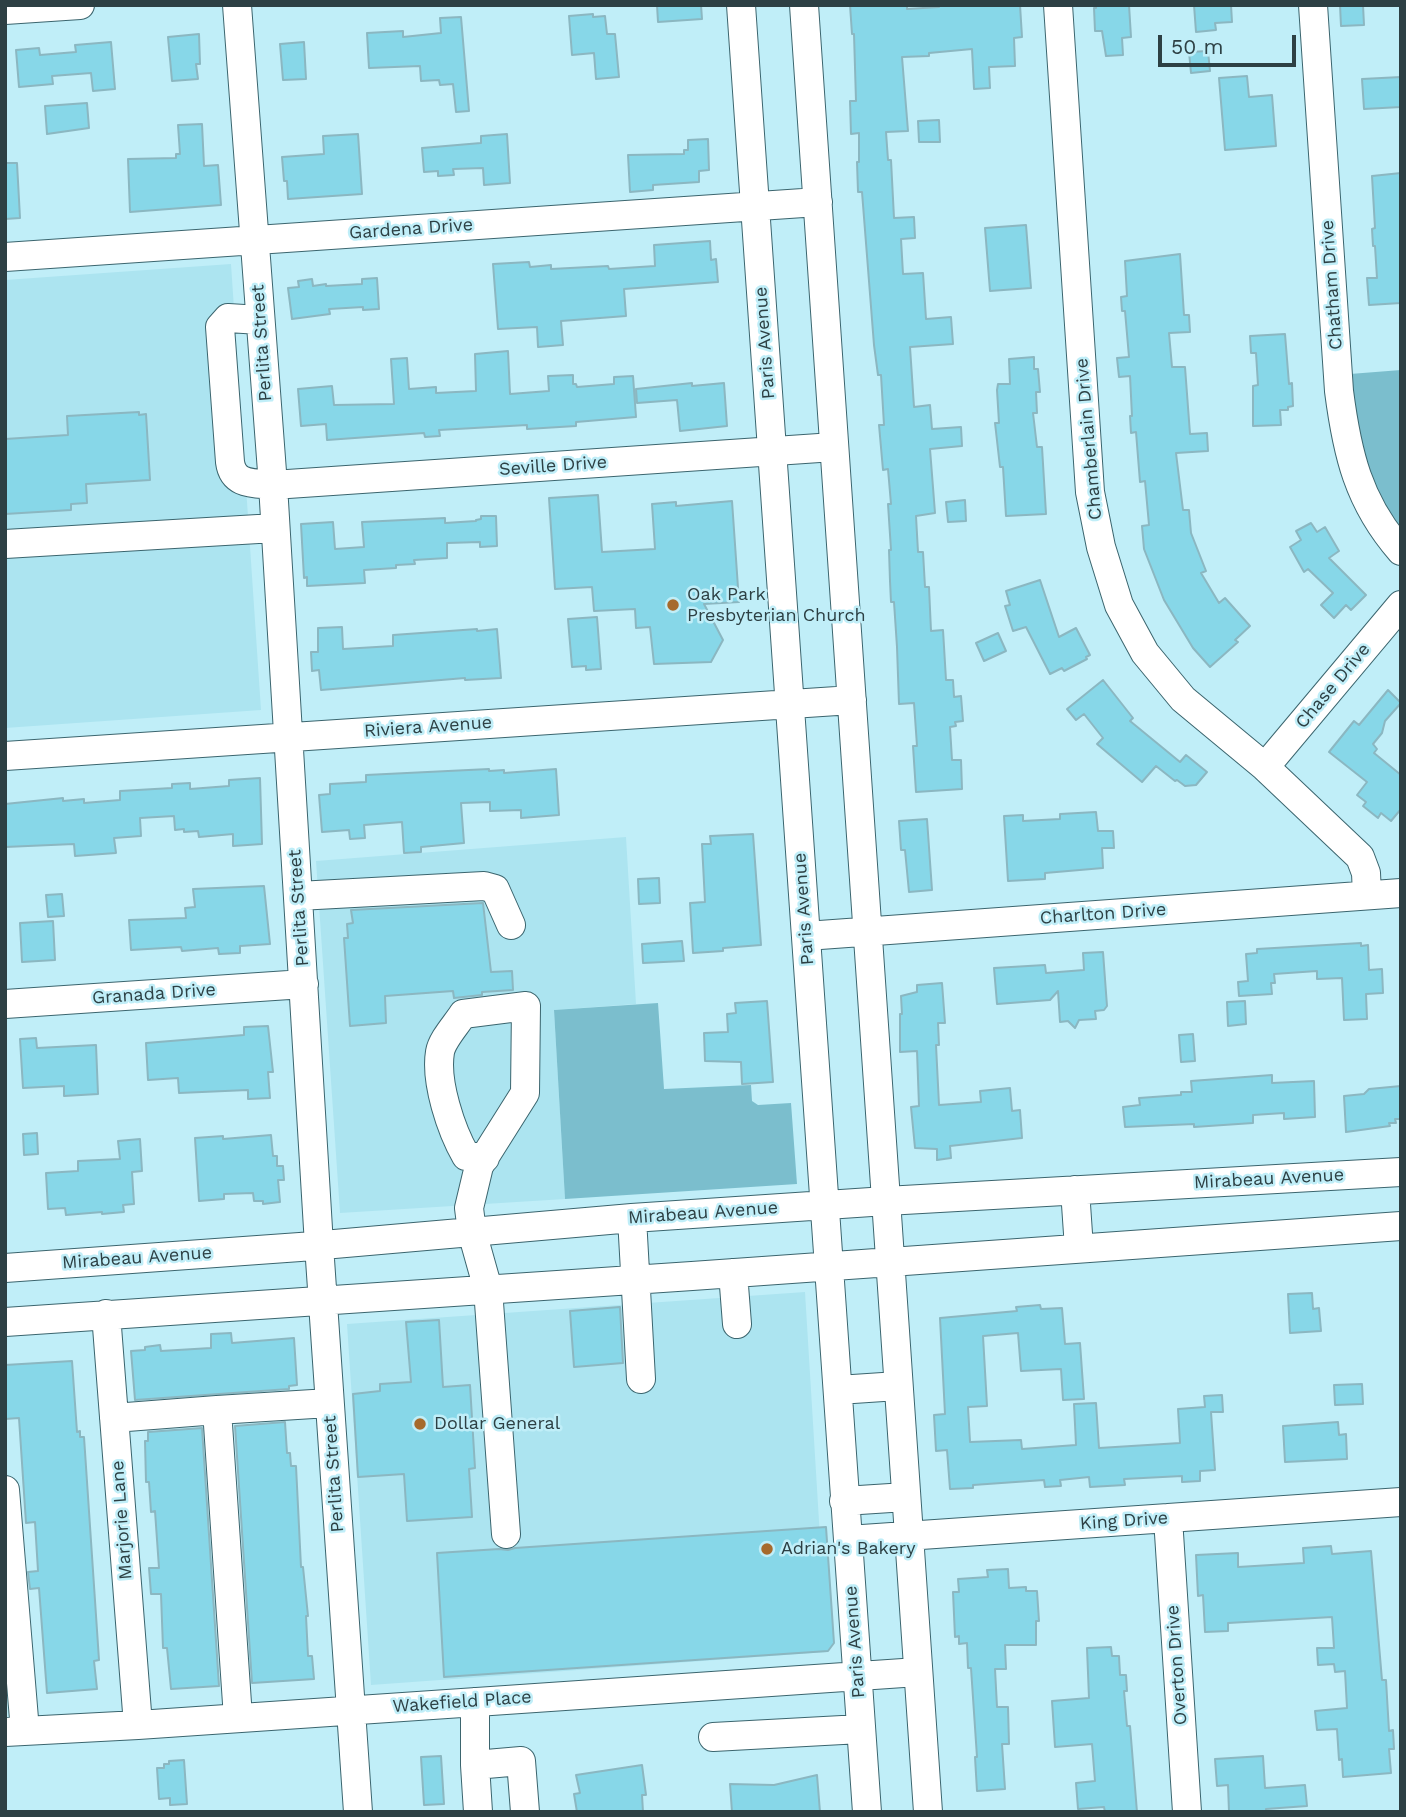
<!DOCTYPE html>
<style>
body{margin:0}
#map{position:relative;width:1406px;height:1817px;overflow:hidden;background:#c0eef8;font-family:"Work Sans",sans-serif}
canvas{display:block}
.frame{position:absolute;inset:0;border:7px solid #2d4044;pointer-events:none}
.scale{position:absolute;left:1158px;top:35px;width:138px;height:32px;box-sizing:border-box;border:4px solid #2d4044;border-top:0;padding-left:9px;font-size:21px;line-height:24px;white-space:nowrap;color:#2d4044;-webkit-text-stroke:5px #c0eef8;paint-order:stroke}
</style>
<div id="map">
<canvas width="1406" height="1817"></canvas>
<div class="frame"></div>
<div class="scale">50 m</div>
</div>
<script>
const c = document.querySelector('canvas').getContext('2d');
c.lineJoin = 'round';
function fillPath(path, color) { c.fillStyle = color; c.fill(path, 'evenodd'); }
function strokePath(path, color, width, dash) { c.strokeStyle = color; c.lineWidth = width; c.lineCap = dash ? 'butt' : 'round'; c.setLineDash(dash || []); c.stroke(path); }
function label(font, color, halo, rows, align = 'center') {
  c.font = font + ' "Work Sans",sans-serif'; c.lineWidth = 5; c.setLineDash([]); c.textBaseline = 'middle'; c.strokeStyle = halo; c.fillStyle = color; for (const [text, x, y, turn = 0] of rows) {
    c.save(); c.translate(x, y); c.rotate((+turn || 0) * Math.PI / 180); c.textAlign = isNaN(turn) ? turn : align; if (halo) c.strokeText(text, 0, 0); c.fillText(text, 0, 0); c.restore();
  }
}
fillPath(new Path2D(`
 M231,264l30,446 -256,18v-448z
 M626,837l10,167 -82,6 11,189 -225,14 -24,-352z
 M805,1292l22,360 -456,33 -24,-361z`), '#ace4f0');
fillPath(new Path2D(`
 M1401,370v164l-39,-71 -12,-89z
 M658,1003l6,86 87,-4 1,16 6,4 33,-2 6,81 -232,15 -11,-189z`), '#7bbecd');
const building = new Path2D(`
 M657,5h44l1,14 -44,3z
 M850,5h57v4l32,-2v-2h81l2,32 -8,1 1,28 -26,1 1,21 -16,1 -2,-40 -43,4v3l-27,1 6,74 -22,1 2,28h3l3,58 20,-1 1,21 -14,1 2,35 20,-1 3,46 25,-2 2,27 -43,3 4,60 16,-2 2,24 29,-2 1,19 -32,3 5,64 -19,3 2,36h5l2,35h4l2,44 12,-1 3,50h7l1,17 7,-1 2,25 -8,1 1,4 -6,1 2,33h9l1,29 -46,3 -3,-46h4l-3,-43 -15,1 -2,-57 -3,-45h-3l-1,-21 -1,-31h2l-3,-46h3l-3,-35 -5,1 -4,-45h5l-3,-50h-3l-4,-30 -12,-153h-4l-1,-30h2v-29l-8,1 -1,-33h6l-2,-67h-2z
 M1096,5h33l2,32 -9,1 1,17 -17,1 -4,-25h-7l-1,-23h2z
 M1194,5h37l1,17 -17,1 1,7 -20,2z
 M1340,5h23l1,20 -23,1z
 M593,14v3l12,-1 2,18h8l4,43 -23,2 -2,-26 -22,2 -3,-39z
 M461,17l8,94 -13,1 -3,-28 -13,1 -1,-5 -18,1 -1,-15 -51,2 -2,-35 36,-2v6l38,-4 -1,-15z
 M199,34l1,30h-4l2,15 -26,2 -4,-44z
 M111,42l4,47 -22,2 -2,-18 -39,3 1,8 -34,3 -3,-37 23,-2 1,7 36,-3 -1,-7z
 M304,42l2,37 -23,1 -3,-36z
 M1208,51l2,20 -19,2 -2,-21z
 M1247,76l2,21 23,-2 4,51 -51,4 -6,-72z
 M1401,77v30l-37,2 -2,-30z
 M87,103l2,25 -42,6 -2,-28z
 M939,120l1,22h-21l-1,-21z
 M202,124l2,42 14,-1 3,40 -91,7 -2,-53 48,-1v-4h4l-2,-29z
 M358,134l4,60 -74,5 -1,-18h-3l-2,-24 42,-3 -1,-18z
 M507,134l3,49 -26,2 -1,-17 -30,1 1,6 -16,1v-5l-14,1 -2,-24 59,-5v-7z
 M708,139l1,31 -10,1v11l-46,3v5l-23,2 -2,-37 56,-1v-4h4v-10z
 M5,163h12l3,55 -15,1z
 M1401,173v130l-32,2 -2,-27h10l-2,-32h-2l-1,-17 3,-1 -3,-52z
 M1026,225l5,63 -41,3 -5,-63z
 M710,241l1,19 5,-1 2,23 -94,7 2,27 -65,5 2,24 -25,2 -1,-20 -39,2 -5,-65 36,-2 1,5 21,-2v4l57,-3 1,3 46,-3 -1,-21z
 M1180,254l4,61h5l1,17 -21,1 3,34h13l5,67 17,-1 1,18 -32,2 7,57h6l2,23 15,38 -5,2 18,30 6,-5 25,28 -15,14 3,2 -28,25 -17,-19 -29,-48 -20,-51 -2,-23 7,-1 -4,-44 -5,1 -4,-50 -5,1 -1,-17h2l-2,-40 -11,1 -2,-19 12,-1 -4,-46h-3l-1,-14 6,-1 -2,-35z
 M377,278l2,31 -16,1v-3l-34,2 1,5 -38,5 -4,-31 11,-1 -1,-6 14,-2 1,7 13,-2v2l36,-2v-5z
 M1285,334l4,50 3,-1 1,23 -5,1v3h-8l1,15 -28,1v-40l5,-1 -2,-32h-5l-1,-17z
 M508,351l2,43 39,-3 -1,-15 25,-1v9h3l1,3 37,-3v-7l19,-1 3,41 -60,5v4l-49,3v-4l-88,5 1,6 -15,1 -1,-4 -97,7 -1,-16 -25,2 -3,-37 34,-3 2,19 60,-1 -3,-45 16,-1 2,31 27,-2v6l40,-2 -1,-37z
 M1034,357v12h4l2,23h-4l1,21h-4l4,34h5l4,67 -40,2 -3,-49h-3l-5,-44h4l-2,-33 1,-6h12l-1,-25z
 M692,383v3l32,-3 3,43 -47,5 -3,-31 -40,3 -1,-14z
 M139,412v3l7,-1 4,66 -64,4 1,19 -16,1v6l-66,4v-75l63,-4 -1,-19z
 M598,495l4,57 53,-3 -3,-45 24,-2v4l56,-5 7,101 -35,2 19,36 -12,22 -57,2 -4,-37 -14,1 -1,-19 -41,2 -2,-24 -37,2 -6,-91z
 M965,500l1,21 -18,1 -2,-20z
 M481,516h15l1,30 -17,1v-5l-33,1v15l-33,2 1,4 -19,1v3l-32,2 1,13 -58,3v-9l-3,1 -3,-54 32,-2 2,27 29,-2 -2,-25 83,-4v5l31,-2v-1l5,-1z
 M1311,523l6,9 8,-5 14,24 -10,7 37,37 -15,15 -5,-5 -12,13 -13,-13 12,-12 -25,-24 -4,3 -14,-25 11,-7 -5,-9z
 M1040,580l19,57 17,-9 14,27 -4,2 1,2 -23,12 -2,-3 -12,6 -24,-47 -13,4 -8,-25 5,-1 -4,-14z
 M597,617l4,52 -15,1v-4l-14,1 -4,-48z
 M342,627l1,22 50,-3v-11l84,-6v2l20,-2 4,49 -36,2v-2l-144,12 -2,-20 -7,1 -1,-19h7v-24z
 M998,633l8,18 -22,10 -8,-18z
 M1103,680l30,38 -3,3 50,41 6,-7 21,17 -11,13 -11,1 -8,-6 -2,1 -19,-15 -14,16 -45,-38 6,-6 -19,-24 -8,6 -9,-11z
 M1388,690l13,13 -16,18 -3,12 -9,11 4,5 -3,4 27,22v34l-10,12 -10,-8 -3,5 -15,-12 3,-4 -9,-7 10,-13 -38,-30 25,-31 5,4z
 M489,769v2l15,-1v3l52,-4 3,46 -38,3v-8l-31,1v-9l-29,1 3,40 -43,4v5l-17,1 -2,-31 -38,3 1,13 -15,1 -1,-9 -27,2 -3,-37 11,-1v-10l36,-2v-7z
 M260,778l2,66 -29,2v-12l-34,3 -1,-6 -14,1v-3l-9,1 -1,-14 -34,2 1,18 -27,2 2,15 -41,3 -1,-12 -69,3v-43l58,-6v3l21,-2v4l36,-3v-9l52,-3v-4l18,-1v6l39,-3v-6z
 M1096,812l2,19h15l1,17h-12l1,20 -58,5v6l-37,2 -4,-65 19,-1v6l37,-2v-5z
 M927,819l5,71 -23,2 -4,-42h-4l-2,-29z
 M753,834l8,111 -38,3v3l-30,2 -3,-50 15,-1 -3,-58h9l-1,-8z
 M659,878l1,25 -21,1 -1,-25z
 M264,886l6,58 -30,2v7l-21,1 -1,-6 -36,3 -1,-4 -50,3 -2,-30 57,-2 -1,-10 10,-1 -2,-18z
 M62,894l2,22 -16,1 -2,-22z
 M483,903l8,69 21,-1 1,19 -31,2v3l-28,3 -1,-7 -68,5 1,27 -36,3 -6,-88h4l-1,-14 6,-1 -2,-13z
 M53,921l2,39 -33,2 -2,-39z
 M682,941l2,20 -41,2 -1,-19z
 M1361,943v3l7,-1 1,25 13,-1 1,24 -17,1 1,25 -23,1 -2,-42 -25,1v-8l-43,3 1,9h-4l1,11 -33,2 -1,-14 10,-1 -2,-27 11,-1v-4z
 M1103,952l4,54 -3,4 -9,1 1,8 -17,1 -4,8 -7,-7 -8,1 -2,-31 -8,9 -53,4 -3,-36 51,-3 1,8 38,-3 -1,-17z
 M942,983l3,40h-7l1,22h-3l3,60 42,-3 -1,-11 30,-3 2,23 8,-1 2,28 -72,8 1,12 -14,2v-11l-22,-1 -4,-41 8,-1 -2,-55 -17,1v-38h2l-1,-18 16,-4v-7z
 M767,1001l6,81 -31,2 -1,-22 -36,-1 -1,-28 24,-1 -1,-18 9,-1 -1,-10z
 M1245,1001l1,23 -18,2 -1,-24z
 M268,1026l5,46h-5l2,26 -22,1v-9l-69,3 -1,-15 -30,2 -2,-37 98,-8v-8z
 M1193,1034l2,27 -14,1 -2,-27z
 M36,1038l1,10 59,-3 2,49 -34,2v-10l-41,2 -3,-49z
 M1272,1075v8l42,-2 1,36 -31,2v-6l-31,2v8l-59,4v-3l-69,3 -2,-20 17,-2 -1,-7 42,-3v-3h11l-1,-11z
 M1401,1086v33h-6l1,4h-7l1,3 -44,6 -2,-36 20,-2 5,-5z
 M37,1133l1,21 -14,1 -1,-21z
 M271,1135l2,21h4v10h6l1,14h-6l2,22 -17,2v-3h-9l-1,-8 -29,1v5l-25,2 -4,-63 28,-2v3z
 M140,1139l2,32 -10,1 2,32 -11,1 1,7 -22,2v-2l-36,3 -1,-7 -17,1 -2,-36 32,-2v-10l42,-2 -2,-18z
 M1312,1293l1,16 6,-1 2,23 -31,2 -2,-39z
 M1040,1305l1,4 21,-1 3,36 15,-1 4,56 -21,1 -2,-31 -40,2 -3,-38 -35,3 4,70 -19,1 2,35 51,-2 1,9 54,-4 -2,-41 22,-1 3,45 81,-5 -2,-34 27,-2 -1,-11 18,-1 1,17h-12l4,58 -15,1v10l-18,1v-6l-58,3 1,6 -35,2 -1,-10 -29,3 1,6 -16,1 -1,-7 -71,5v3l-23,1 -3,-39 -11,1 -2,-36 11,-1 -5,-96 77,-7 -1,-4z
 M620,1307l3,56 -49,4 -4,-56z
 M439,1320l4,67 27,-2 5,83 -6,1 3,48 -65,4 -3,-47 -46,3 -5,-83 27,-3v-7l31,-2 -5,-60z
 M231,1333l1,10 62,-5 3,47 -8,1v3l-154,11 -4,-49 14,-1v-3l15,-2 1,6 50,-3v-14z
 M72,1361l5,71 3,-1v6h4l15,223 -5,1 3,28 -50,4 -8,-105 -9,1 -2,-17 10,-1 -3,-49 -9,1 -7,-105 -14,1v-54z
 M1362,1384l1,20 -28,1 -1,-20z
 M285,1422l2,31h3l1,13h5l5,101h2l5,49h-2l2,40h4l2,23 -62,4 -17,-257z
 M1338,1422l1,13 7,-1 1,25 -62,3 -2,-36z
 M202,1428l17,258 -48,3 -4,-41h-4l-2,-54h-10l-2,-26h10l-4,-57 -4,1 -2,-30h-3l-1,-41h3v-9z
 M826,1527l8,116 -6,8 -384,26 -7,-124 62,-4 9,1 7,-2z
 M1331,1546l1,8 39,-3 11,129h4l3,51 4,-1 1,19h-5l2,24 -48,4 -1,-18 -3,1 -2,-31 -20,1 -2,-19 32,-3 -2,-37 -10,1 -1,-8 -16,1 -1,-17h17l-2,-31 -104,6v8l-23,1 -2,-37 -5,1 -2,-41 42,-2v14l66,-4 -1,-15z
 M1008,1569l1,19 17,-1v4h11l2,30h-3v24h-31l1,24h-11l2,38h11l1,37h-7l3,45 -28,2 -2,-34h2l-6,-89h-3l-1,-25 -8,1v-8l-4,1 -2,-45h6l-1,-13 30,-2 -1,-7z
 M1111,1647l1,9h7l1,19h6l1,16h-3l3,35h3l7,86h-32l-1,-5 -26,2 -2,-26 19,-2 -3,-37 -37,3 -3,-46 37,-3 -2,-50z
 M441,1756l3,48 -20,1 -3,-48z
 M1263,1756l2,32 40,-3 2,21 -41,3v3h-37l-1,-27 -11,1 -2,-27z
 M184,1760l3,44 -17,1v-7l-11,1 -2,-31h7v-4h5v-3z
 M642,1765l4,30h-4l1,17h-66l-3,-18 6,-1 -4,-18z
 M817,1775l3,37h-88l-2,-28 44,1z`);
fillPath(building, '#87d7e8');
strokePath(building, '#8bb7c1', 2);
const minor = new Path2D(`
 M237,5l36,480 46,760 39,567
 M741,5l126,1807
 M804,5l124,1807
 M1058,5l32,487 11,55 18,58 26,48 38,46 82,68 95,90 6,16 1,22
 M1313,5l26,386c8,62 19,111 62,160
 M5,10l75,-5
 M5,257l813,-55
 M260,320l-32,-2 -8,9 10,135c3,23 23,21 43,23l561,-38
 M5,544l270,-16
 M5,756l847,-56
 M1265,767l136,-162
 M298,896l186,-10 11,3 16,36
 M806,936l595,-43
 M5,1004l299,-20
 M485,1158l-19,-2c-15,-26 -31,-74 -26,-104 2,-12 16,-27 23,-38l63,-8 -1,87 -46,73 -10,42 3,24 16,57 18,245
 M1075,1190l4,58
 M632,1218l9,161
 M5,1268l295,-21 332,-29 254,-17 515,-29
 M733,1273l4,51
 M106,1314l32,411
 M5,1322l687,-46 709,-50
 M838,1390l60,-4
 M114,1418l103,-8
 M5,1490l20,241
 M844,1501l62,-4
 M1168,1518l19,294
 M848,1540l553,-38
 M475,1702v63l3,47
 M238,1718l-21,-308 112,-7
 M5,1732l133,-7 780,-53
 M713,1737l148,-8
 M475,1765l46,-4 4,51`);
strokePath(minor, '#3b656e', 30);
strokePath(minor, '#fff', 28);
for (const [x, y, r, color] of [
 [673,605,7,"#a66a2c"],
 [420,1424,7,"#a66a2c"],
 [767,1549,7,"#a66a2c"]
]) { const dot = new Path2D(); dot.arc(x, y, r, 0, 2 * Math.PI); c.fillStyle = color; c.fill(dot); strokePath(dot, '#c0eef8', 2.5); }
label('18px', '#2d4044', '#c0eef8', [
 ["Gardena Drive",411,229,-4],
 ["Chatham Drive",1332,285,-94],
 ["Perlita Street",262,343,-94],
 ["Paris Avenue",765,343,-94],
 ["Chamberlain Drive",1089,439,-95],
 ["Seville Drive",553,466,-4],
 ["Chase Drive",1333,686,-50],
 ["Riviera Avenue",428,727,-4],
 ["Perlita Street",299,908,-94],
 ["Paris Avenue",804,909,-94],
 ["Charlton Drive",1103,914,-4],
 ["Granada Drive",154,994,-4],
 ["Mirabeau Avenue",1269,1179,-3],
 ["Mirabeau Avenue",703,1213,-4],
 ["Mirabeau Avenue",137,1258,-4],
 ["Perlita Street",334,1474,-94],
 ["Marjorie Lane",122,1520,-94],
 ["King Drive",1124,1521,-4],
 ["Paris Avenue",855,1642,-94],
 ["Overton Drive",1177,1665,-94],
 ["Wakefield Place",462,1702,-4]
]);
label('18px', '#2d4044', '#c0eef8', [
 ["Oak Park",687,595],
 ["Presbyterian Church",687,616],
 ["Dollar General",434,1424],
 ["Adrian's Bakery",781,1549]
], 'left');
</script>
